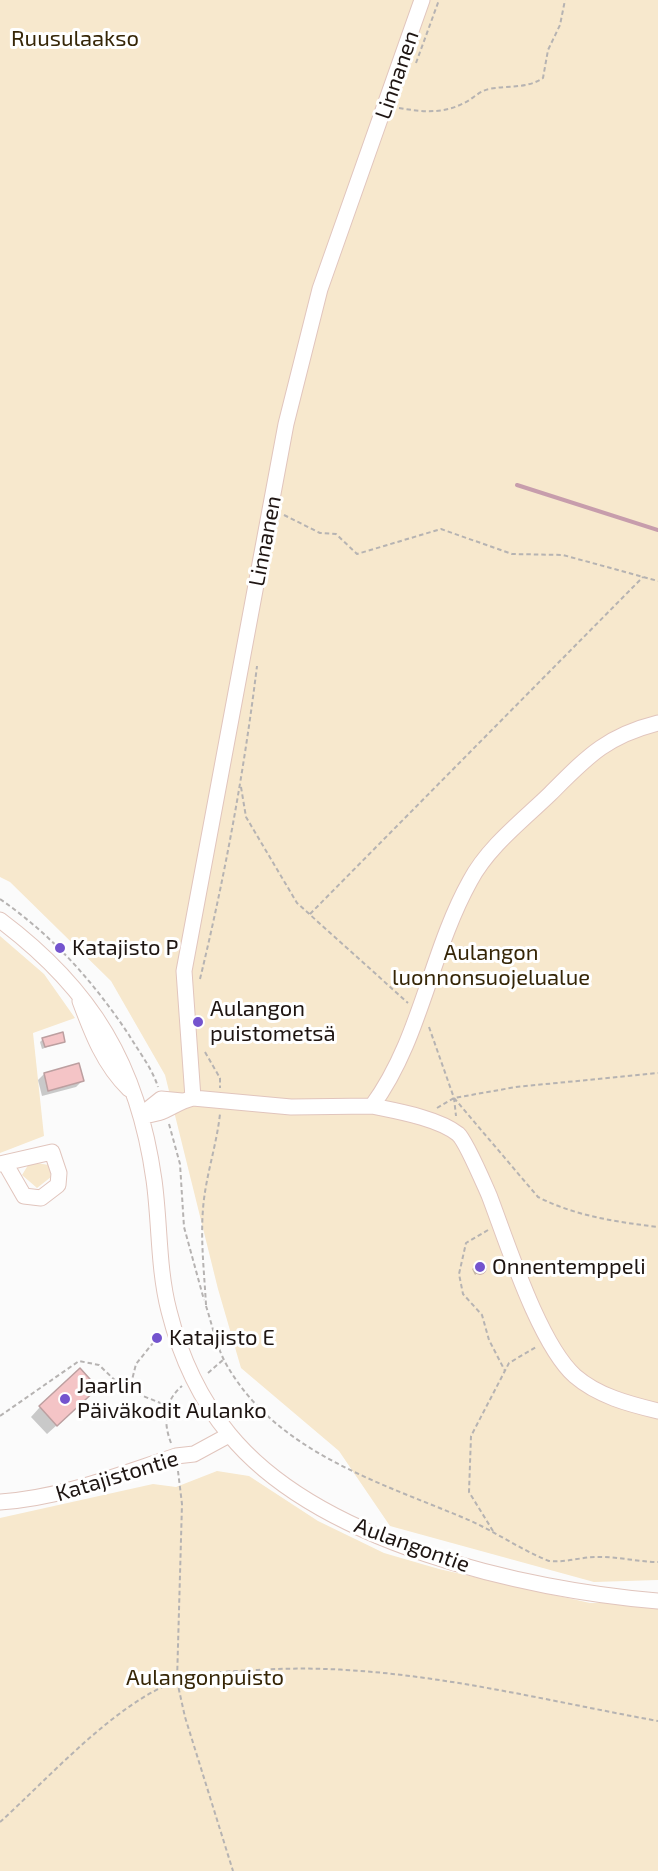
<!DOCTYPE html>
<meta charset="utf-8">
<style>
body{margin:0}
canvas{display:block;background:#fbfbfb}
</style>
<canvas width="658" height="1871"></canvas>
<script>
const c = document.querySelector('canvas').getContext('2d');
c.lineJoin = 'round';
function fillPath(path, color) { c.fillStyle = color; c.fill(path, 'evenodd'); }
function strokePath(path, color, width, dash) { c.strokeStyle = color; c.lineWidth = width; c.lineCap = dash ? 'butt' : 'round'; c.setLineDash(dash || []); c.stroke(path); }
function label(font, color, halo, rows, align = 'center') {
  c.font = font + ' "Exo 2",sans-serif'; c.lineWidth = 6; c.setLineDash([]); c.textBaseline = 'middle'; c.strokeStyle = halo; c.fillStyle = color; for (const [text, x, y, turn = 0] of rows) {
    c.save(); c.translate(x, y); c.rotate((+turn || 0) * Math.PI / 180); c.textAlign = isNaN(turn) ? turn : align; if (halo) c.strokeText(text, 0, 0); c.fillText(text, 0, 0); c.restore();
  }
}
fillPath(new Path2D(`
 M0,0h658v1580l-64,2 -204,-56 -51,-75 -98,-83 -23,-79 -53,-214 -54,-94 -101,-99 -10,-5z
 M0,936l44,38 31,44 -42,15 11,103 -44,17z
 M30,1162l19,3 2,12 -14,11 -15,-13z
 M217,1471l32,5 69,45 66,32 55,16 151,34h68v268h-658v-353l153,-34 23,3z`), '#f7e8cd');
fillPath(new Path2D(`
 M43,1039l21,2 -22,8 -2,-7z
 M44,1074l38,7 -6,6 -34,9 -4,-16z
 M480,1263l4,5 -9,7 -3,-6z
 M87,1398l-40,36 -16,-17 9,-10z`), '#0003');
strokePath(new Path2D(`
 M517,485l141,45`), '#c79dac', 4);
const building = new Path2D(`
 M63,1032l2,10 -20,5 -3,-9z
 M79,1063l5,18 -36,10 -4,-18z
 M474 1268a6 6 0 1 1 12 0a6 6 0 1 1-12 0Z
 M80,1368l18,20 -41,38 -18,-20z`);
fillPath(building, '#f4c4c6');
strokePath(building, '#bc9fa0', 1.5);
const minor = new Path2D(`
 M658,723c-52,13 -71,34 -108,71 -28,27 -62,53 -80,87 -40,72 -49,158 -98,225 24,5 66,12 86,28 8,7 26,50 31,61 18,47 50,149 86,181 23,20 54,28 83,35
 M0,920c92,69 138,145 154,260 6,43 4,89 15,131 11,44 31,88 60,123 89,109 295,156 429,167
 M80,1001c12,32 24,64 49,88
 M193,1098l-9,-127 102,-547 34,-135 102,-289
 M141,1115c24,1 31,-12 52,-17l98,9 81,-1
 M141,1115l20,-16 21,2
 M0,1164l52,-12 7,21 -1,12 -17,13 -17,-2 -19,-33
 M0,1502c61,-4 118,-27 176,-46l18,-2 35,-19`);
strokePath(minor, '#e1c5bd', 17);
strokePath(new Path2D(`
 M416,63l23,-63
 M399,108c23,4 44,6 65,-5 9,-4 15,-12 25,-14 19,-4 38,0 54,-11l5,-28 12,-25 5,-25
 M284,515l36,18 16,1 21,20 84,-25 71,25 51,1 95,26
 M241,787l5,30 51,86 111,100
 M0,899c53,37 93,82 129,136 10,17 23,33 29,52
 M310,914l333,-337
 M200,979c25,-103 44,-207 57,-313
 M429,1027l25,71 2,18
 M205,1052l15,26v10
 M454,1098l84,99c37,19 79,25 120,30
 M437,1108l17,-10 62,-11 142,-14
 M169,1124l11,40 4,63 20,73
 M488,1230l-22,13 -7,31 4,20 19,21 7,25 16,31
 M206,1305c-2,-38 -7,-75 -1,-113 4,-26 12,-51 15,-78
 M206,1306c6,18 10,39 19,56 49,89 151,119 239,156 29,12 55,31 85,43 18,2 34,-5 52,-4 19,0 38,5 57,5
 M208,1373l16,-14
 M129,1392l7,-28 21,-26
 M0,1416l79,-55 20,4 24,23 45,18
 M171,1443c-8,-21 -7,-42 11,-57
 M178,1471l4,33 -5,177 8,36 48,154
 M493,1531l-24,-39 2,-56 38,-73 27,-16
 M0,1822c48,-43 116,-120 177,-141 25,-9 55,-10 81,-11 135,-9 268,27 400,51`), '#b6b3b2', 2, [4.5, 3]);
strokePath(minor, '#fff', 15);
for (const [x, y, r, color] of [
 [60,948,6,"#7454ce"],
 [198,1022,6,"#7454ce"],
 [480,1267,6,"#7454ce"],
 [157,1338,6,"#7454ce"],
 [65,1399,6,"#7454ce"]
]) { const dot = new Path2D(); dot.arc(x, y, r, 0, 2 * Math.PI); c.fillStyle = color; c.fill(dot); strokePath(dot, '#fff', 2); }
label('22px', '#362607', '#fff', [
 ["Ruusulaakso",75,39],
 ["Aulangon",491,953],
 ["luonnonsuojelualue",491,978],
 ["Aulangonpuisto",205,1678]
]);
label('22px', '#1e1512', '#fff', [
 ["Linnanen",397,75,-71],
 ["Linnanen",265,541,-79],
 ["Katajistontie",117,1476,-17],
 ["Aulangontie",412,1545,20]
]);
label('22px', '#1e1512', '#fff', [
 ["Katajisto P",72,948],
 ["Aulangon",210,1009],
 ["puistometsä",210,1034],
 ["Onnentemppeli",492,1267],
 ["Katajisto E",169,1338],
 ["Jaarlin",77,1386],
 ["Päiväkodit Aulanko",77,1411]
], 'left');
</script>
